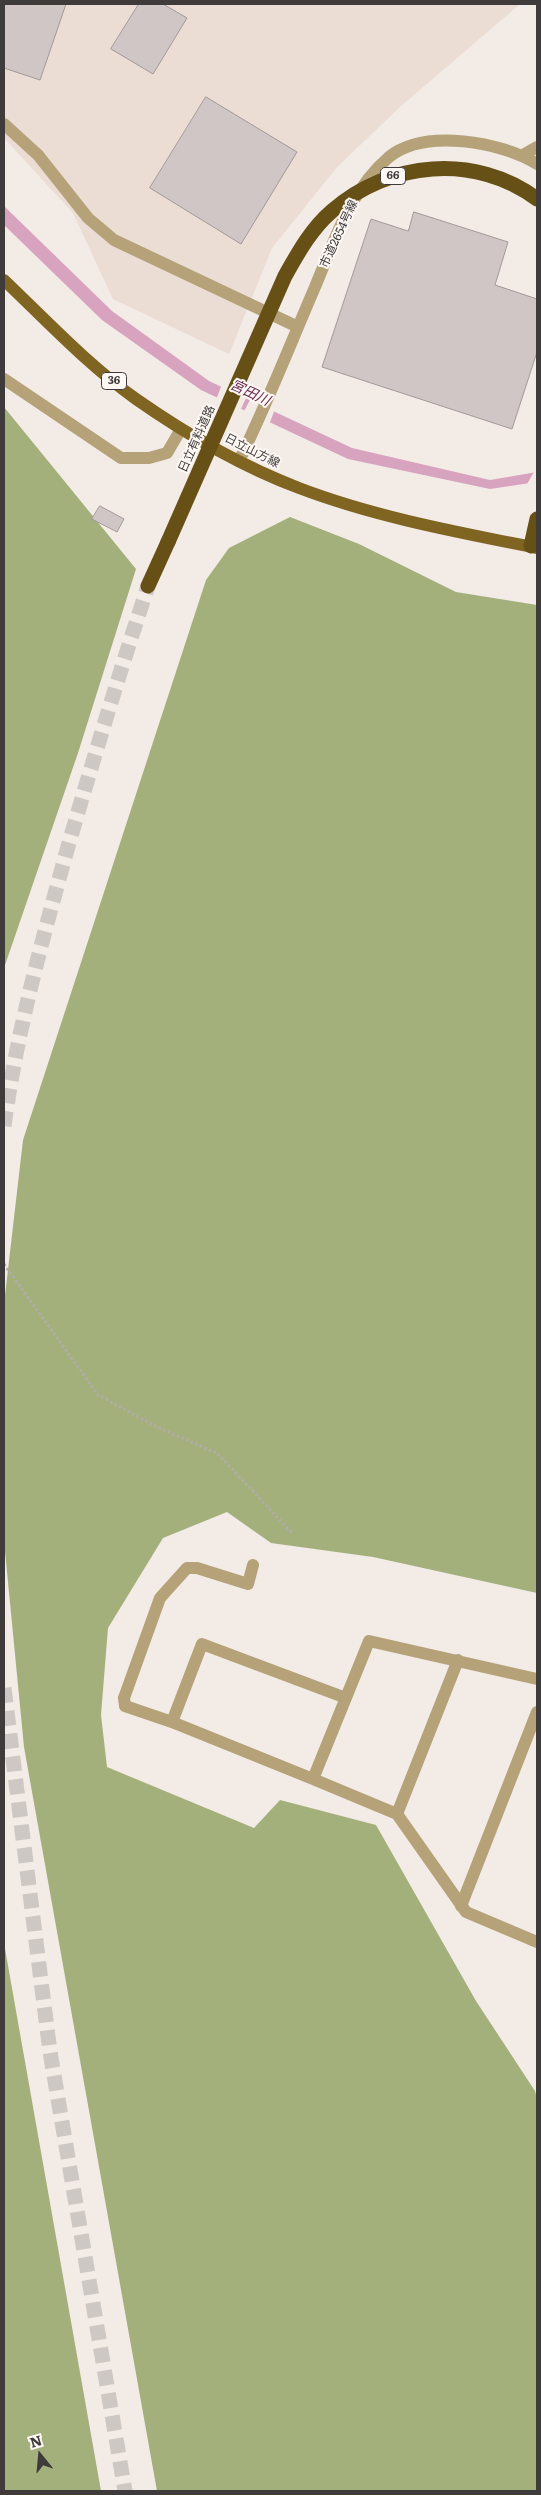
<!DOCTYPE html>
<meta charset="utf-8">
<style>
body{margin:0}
#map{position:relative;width:541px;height:2495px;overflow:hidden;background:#f2ebe6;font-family:Literata,serif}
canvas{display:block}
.frame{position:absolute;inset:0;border:5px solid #3e3b3a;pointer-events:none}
.north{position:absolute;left:15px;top:2430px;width:50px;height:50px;-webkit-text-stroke:4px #fef8f5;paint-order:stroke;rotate:343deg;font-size:14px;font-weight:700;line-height:20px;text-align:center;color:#3e3b3a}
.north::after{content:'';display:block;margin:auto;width:18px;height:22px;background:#3e3b3a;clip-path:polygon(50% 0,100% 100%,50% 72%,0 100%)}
</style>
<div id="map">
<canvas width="541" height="2495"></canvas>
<div class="frame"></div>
<div class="north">N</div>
</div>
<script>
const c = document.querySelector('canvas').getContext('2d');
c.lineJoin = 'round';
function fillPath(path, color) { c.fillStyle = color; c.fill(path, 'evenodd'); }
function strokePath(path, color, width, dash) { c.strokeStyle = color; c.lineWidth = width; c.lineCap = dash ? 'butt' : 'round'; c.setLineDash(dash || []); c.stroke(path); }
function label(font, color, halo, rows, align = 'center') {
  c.font = font + ' Literata,"Noto Sans JP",serif'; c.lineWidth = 4; c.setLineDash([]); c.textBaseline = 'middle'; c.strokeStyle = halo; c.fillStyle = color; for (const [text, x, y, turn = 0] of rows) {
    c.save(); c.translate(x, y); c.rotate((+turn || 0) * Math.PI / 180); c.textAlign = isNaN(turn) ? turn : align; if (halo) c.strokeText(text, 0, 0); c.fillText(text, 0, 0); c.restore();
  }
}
fillPath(new Path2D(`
 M4,4h516l-119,102 -64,61 -65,81 -43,106 -116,-55 -40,-86 -69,-75z`), '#ebdcd4');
fillPath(new Path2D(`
 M4,407l132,162 -58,184 -74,215z
 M290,517l69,27 97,48 81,13v988l-164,-36 -102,-14 -44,-31 -64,26 -55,90 -7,87 6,52 147,61 26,-28 96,25 100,176 59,90 2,7v393h-380l-133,-744 -20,-206v-237l19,-164 183,-560 23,-32z
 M4,1943l97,548h-97z`), '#a4b07c');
fillPath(new Path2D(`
 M4,206l108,105 97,70 143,67 138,32 47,-8v10l-47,7 -142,-30 -147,-69 -99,-70 -98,-95z`), '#d8a3bf');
fillPath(new Path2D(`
 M222,384l25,12 -7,15 -24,-11z
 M251,398l24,11 -6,16 -26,-12z
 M535,470h2v15l-11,1z`), '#f2ebe6');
const building = new Path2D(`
 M4,4h62l-26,76 -36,-12z
 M139,4h24l24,14 -34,56 -42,-25z
 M206,97l91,55 -56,92 -91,-56z
 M414,212l94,30 -13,43 42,14v53l-25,77 -190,-62 49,-148 37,12z
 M100,506l24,13 -7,13 -25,-13z`);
fillPath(building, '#cfc6c5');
strokePath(building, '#a29999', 1);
strokePath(new Path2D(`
 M4,1126c13,-96 39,-189 65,-283 25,-86 51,-172 79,-257
 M4,1688l46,364 75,439`), '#cec8c4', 15, [15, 8]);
strokePath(new Path2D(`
 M4,1264l94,131 57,31 62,27 76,81`), '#b1aca8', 3, [2.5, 2.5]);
strokePath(new Path2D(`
 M4,124l34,31 50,63 26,22 184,87
 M523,155l14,-8
 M4,379l117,79h28l18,-5 14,-24
 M239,461c28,-57 51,-116 76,-174 19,-45 35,-97 74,-130 36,-29 113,-15 148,7
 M253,1565l-5,19 -51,-16h-10l-27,30 -36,100 1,8 47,16 141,57
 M537,1679l-168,-38 -56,138 84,35 69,98 71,30
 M172,1722l30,-78 144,54
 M397,1814l61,-154
 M461,1906l76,-194`), '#b5a279', 12);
strokePath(new Path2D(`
 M4,280c43,41 84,85 132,119 50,35 105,67 163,89 76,29 158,44 238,60`), '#806422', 12);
strokePath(new Path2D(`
 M531,546l6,-27
 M148,586l20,-44`), '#675016', 15);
strokePath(new Path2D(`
 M168,542l117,-266c13,-23 26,-47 47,-65 56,-50 144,-58 205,-12`), '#675016', 15);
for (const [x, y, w] of [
 [393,176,25],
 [114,381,25]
]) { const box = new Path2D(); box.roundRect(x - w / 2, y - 8.5, w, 17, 4); c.fillStyle = '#fef8f5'; c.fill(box); strokePath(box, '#3e3b3a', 1); }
label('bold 11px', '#3e3b3a', null, [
 ["66",393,176],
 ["36",114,381]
]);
label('12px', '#3e3b3a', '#fef8f5', [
 ["市道2654号線",339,234,-65],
 ["日立有料道路",197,439,-66],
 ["日立山方線",252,451,27]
]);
label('italic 14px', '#68294f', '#fef8f5', [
 ["宮田川",250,393,25]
]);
</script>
